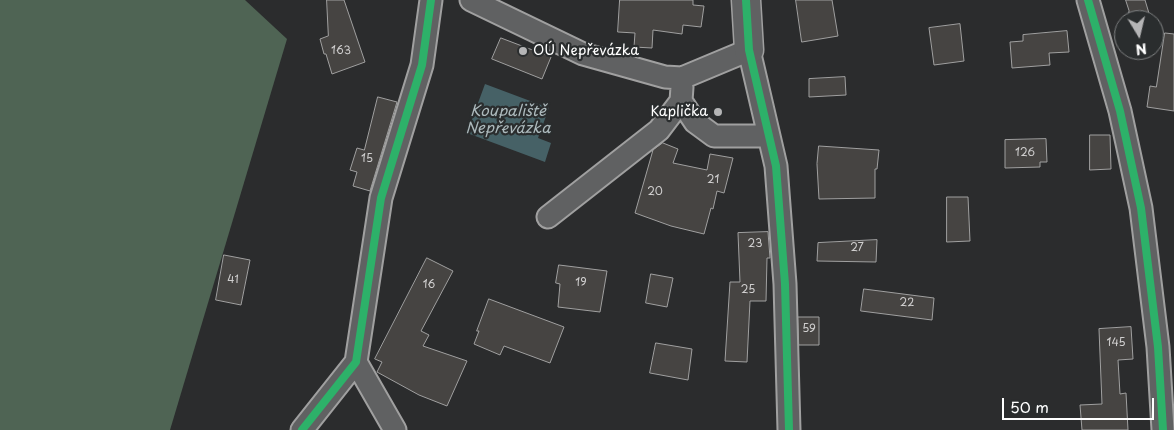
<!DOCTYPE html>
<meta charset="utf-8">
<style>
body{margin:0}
#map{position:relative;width:1174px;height:430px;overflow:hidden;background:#2b2c2d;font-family:"Playpen Sans",sans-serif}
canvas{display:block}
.north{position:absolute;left:1114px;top:10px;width:50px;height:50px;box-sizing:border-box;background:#2a2d2e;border:1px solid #7f8182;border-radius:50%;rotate:171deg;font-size:14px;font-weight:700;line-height:20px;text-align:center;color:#fff}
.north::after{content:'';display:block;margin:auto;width:18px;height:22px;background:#b5b5b6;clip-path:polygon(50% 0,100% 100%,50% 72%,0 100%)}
.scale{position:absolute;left:1002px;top:398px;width:152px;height:22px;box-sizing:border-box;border:2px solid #fff;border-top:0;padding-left:6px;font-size:15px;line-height:18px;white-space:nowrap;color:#fff;-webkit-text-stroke:4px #2a2d2e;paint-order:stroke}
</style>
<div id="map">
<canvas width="1174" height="430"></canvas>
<div class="north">N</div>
<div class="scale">50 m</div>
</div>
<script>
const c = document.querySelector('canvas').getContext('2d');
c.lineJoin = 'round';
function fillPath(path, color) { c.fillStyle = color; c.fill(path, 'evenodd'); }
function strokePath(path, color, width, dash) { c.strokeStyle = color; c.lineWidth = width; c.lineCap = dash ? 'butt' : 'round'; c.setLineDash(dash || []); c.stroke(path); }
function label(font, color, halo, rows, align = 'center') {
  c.font = font + ' "Playpen Sans",sans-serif'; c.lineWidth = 4.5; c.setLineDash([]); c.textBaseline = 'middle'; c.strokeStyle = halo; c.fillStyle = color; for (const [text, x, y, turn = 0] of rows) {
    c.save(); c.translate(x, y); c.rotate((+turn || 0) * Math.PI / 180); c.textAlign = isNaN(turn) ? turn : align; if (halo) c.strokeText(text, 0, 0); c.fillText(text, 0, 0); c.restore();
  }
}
fillPath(new Path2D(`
 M0,0h245l42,39 -117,391h-170z`), '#4f6454');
fillPath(new Path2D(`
 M485,84l64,24 -11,30 13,5 -6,19 -78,-29z`), '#466166');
const building = new Path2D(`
 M327,0h17l21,62 -33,12 -6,-20h-2l-4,-15 8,-3z
 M620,0h73v5l11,1 -3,21 -18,-2 -1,9 -29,-4 -1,18 -18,-1 1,-14 -17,-1z
 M796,0h36l6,36 -36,6z
 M1126,0h19l6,20h-23l1,-9z
 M960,24l4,37 -30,4 -5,-37z
 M1067,31l2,21 -20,1 1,12 -38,3 -2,-26 13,-1v-6z
 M1165,33l9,1v77l-27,-4 3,-21 6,1z
 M501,38l50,19 -9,22 -50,-20z
 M845,77l1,18 -37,2v-18z
 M378,97l19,5 -27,89 -17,-5 4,-14 -7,-2 7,-22 7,2z
 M1090,135h20l1,34 -21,1z
 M1046,139l1,23h-7v5l-35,1v-28z
 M663,143l15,6 -5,14 34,7 3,-16 23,4 -9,35 -7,-2 -4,18 -2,-1 -7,26 -33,-8 -36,-13 18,-63z
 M819,146l60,4 -2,19h-2v29l-56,1 -2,-35z
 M947,197h21l2,44 -23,1z
 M768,232l2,26h-3l-1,43h-16l-3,61 -22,-1 5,-79h10l-2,-49z
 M877,240l-1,22 -59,-1 1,-18z
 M224,255l26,5 -9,45 -25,-5z
 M427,258l26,13 -32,60 8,4 -6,11 44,15 -20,45 -28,-11 -42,-23 5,-10 -7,-3z
 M559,265l48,6 -7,41 -42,-5 2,-23 -4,-1z
 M651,274l22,4 -6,29 -21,-4z
 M864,289l70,9 -2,22 -71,-9z
 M489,299l75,28 -14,36 -46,-17 -4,9 -26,-11 5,-13h-2z
 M798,317h21v28h-20z
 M1131,327l2,32 -15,1 2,34 6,-1 2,37h-46l-2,-25 22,-1 -3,-75z
 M656,343l36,6 -4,31 -38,-7z`);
fillPath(building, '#464442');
strokePath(building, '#a0a0a0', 1);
const street = new Path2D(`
 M471,0l112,54 82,23 17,1 67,-28 27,116 9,118 4,146
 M1088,0l32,111 21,97 17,139 5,83
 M682,87l-1,14 14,21 19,14h55
 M548,217l111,-87 22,-29
 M356,362l39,68
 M302,430l54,-68 25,-164 41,-133 9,-65`);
const secondary = new Path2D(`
 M746,0l3,50`);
strokePath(street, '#a0a0a0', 25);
strokePath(secondary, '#a0a0a0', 31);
strokePath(street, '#606162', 21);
strokePath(secondary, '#606162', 28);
strokePath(new Path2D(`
 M746,0l3,50 27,116 9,118 4,146
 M1088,0l32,111 21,97 17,139 5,83
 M302,430l54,-68 25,-164 41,-133 9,-65`), '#2db169', 8);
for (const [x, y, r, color] of [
 [523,51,5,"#b5b5b6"],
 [718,112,5,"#b5b5b6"]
]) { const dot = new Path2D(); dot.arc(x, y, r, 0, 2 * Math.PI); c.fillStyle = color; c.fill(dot); strokePath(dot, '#2a2d2e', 2); }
label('11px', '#d1d0d0', null, [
 ["163",341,51],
 ["126",1025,153],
 ["15",367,159],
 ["21",713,180],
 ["20",655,192],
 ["23",755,244],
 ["27",857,248],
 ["41",233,280],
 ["19",581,283],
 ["16",429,285],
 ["25",748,290],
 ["22",907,303],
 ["59",809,329],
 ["145",1116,343]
]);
label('14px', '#fff', '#2a2d2e', [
 ["OÚ Nepřevázka",533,51],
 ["Kaplička",708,112,"right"]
], 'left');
label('italic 15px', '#adbabd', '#2a2d2e', [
 ["Koupaliště",508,112],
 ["Nepřevázka",508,129]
]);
</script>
